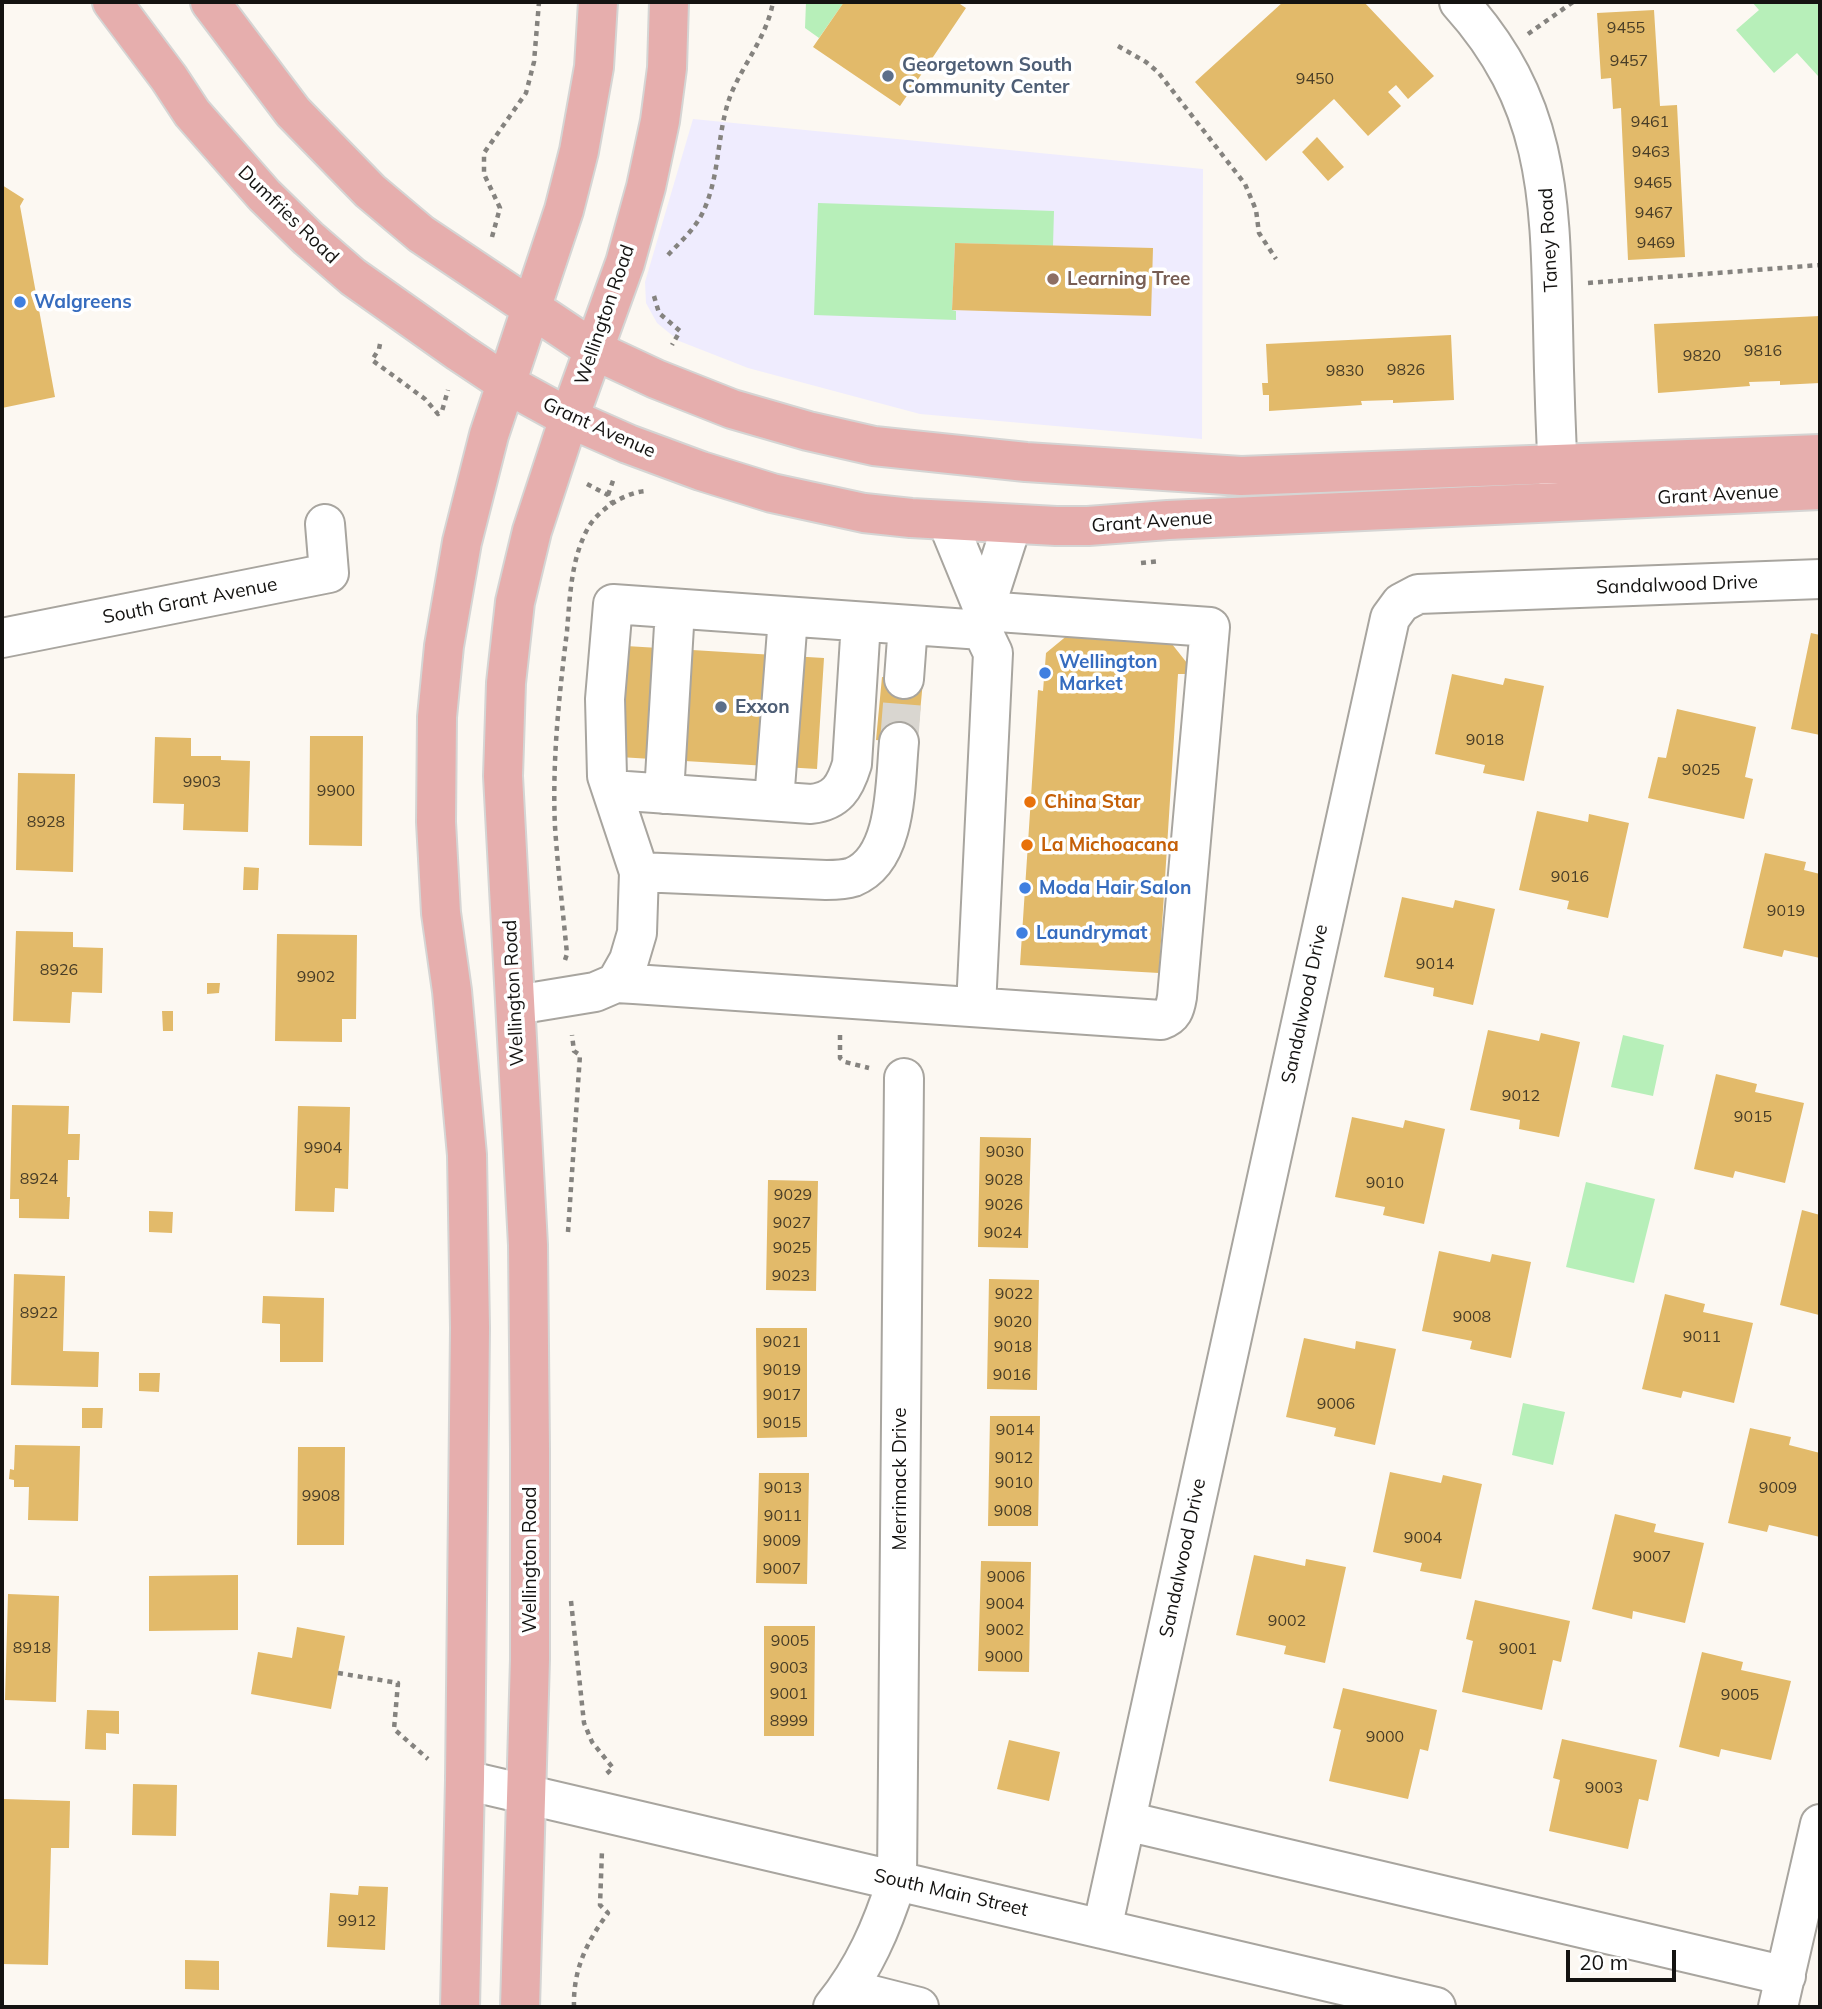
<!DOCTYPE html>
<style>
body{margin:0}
#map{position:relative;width:1822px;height:2009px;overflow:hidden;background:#fcf8f2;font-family:Mulish,sans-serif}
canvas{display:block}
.frame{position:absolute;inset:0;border:4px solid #141311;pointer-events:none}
.scale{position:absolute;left:1566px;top:1950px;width:110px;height:32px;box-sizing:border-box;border:4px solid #141311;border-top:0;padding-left:9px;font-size:21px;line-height:24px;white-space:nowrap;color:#141311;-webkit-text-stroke:5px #fff;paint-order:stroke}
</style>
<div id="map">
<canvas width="1822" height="2009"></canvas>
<div class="frame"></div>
<div class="scale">20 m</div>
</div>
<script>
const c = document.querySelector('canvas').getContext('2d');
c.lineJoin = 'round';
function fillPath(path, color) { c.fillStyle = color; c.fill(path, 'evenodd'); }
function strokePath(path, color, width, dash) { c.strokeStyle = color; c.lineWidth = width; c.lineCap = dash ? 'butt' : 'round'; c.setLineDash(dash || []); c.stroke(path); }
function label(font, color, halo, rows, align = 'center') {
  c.font = font + ' Mulish,sans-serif'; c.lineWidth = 7; c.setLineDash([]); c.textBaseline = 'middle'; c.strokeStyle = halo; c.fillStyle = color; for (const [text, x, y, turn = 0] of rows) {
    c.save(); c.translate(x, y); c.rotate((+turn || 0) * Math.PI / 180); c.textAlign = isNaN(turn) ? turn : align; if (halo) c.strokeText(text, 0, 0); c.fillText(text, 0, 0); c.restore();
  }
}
fillPath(new Path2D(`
 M693,119l510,50 -1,270 -282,-25 -172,-46 -69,-27 -22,-18 -11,-20 -1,-21z`), '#efecfe');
fillPath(new Path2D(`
 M806,2h38l-25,36 -14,-10z
 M1752,2h68v72l-2,2 -21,-23 -23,20 -38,-43 23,-20z
 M818,203l236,8 -1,35 -98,-3 -3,67 4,1v9l-142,-5z
 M1623,1035l41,10 -11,51 -42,-9z
 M1586,1182l69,17 -21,84 -68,-16z
 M1523,1403l42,9 -12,53 -41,-10z`), '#b7efb9');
fillPath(new Path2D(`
 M844,2h113l9,6 -66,98 -87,-59z
 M1283,2h81l70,74 -26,23 -12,-14 -8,7 13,14 -33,30 -34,-37 -68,62 -71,-79z
 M1654,10l6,96 17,-1 8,152 -57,3 -7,-152 -8,1 -2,-31 -10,1 -4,-66z
 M1317,137l27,30 -16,14 -26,-29z
 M2,185l22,14 -4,7 35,191 -53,11z
 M955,243l198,5 -2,68 -199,-6z
 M1820,316v67l-40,2v-4l-31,1 1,4 -92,7 -4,-69z
 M1451,335l3,65 -61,3v-3l-32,1 1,4 -93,6v-16h-6l-1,-12h6l-2,-39z
 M1811,633l9,2v100l-29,-6z
 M1069,634l99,5 19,24 -1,11h-8l-19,299 -139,-8 18,-275 5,1 3,-38z
 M626,646l198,12 -7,111 -198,-12z
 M1452,674l51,11 2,-7 39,8 -20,95 -41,-8 2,-8 -50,-11z
 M882,677l41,4 -6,63 -41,-4z
 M1677,709l79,18 -11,50 8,2 -9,40 -96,-21 10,-41 8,1z
 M310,736h53l-1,110 -53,-1z
 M155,737l36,1v18h30v4l29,1 -2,71 -65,-2 1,-26 -31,-1z
 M18,773l57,1 -2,98 -57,-2z
 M1537,811l51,11 1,-8 40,9 -21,95 -41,-9 2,-8 -50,-11z
 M1765,853l41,9 -2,8 16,4v84l-36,-8 -2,7 -39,-9z
 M244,867l15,1 -1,22h-15z
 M1402,897l51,11 2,-8 40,9 -22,96 -40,-9 1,-8 -50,-11z
 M16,931l57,1v15l30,1 -1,45 -30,-1 -2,31 -57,-2z
 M277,934l80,1 -1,84h-14v23l-67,-1z
 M207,983h13l-1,10 -12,1z
 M162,1011h11v20h-10z
 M1488,1030l51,11 2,-8 39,9 -21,95 -40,-8 1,-9 -50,-10z
 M1716,1074l41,10 -2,8 49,11 -19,80 -50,-12 -2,7 -39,-9z
 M12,1105l57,1 -1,28h12l-1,26h-11l-1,37h3l-1,22 -50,-1v-19h-9z
 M298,1106l52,1 -2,82 -13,-1 -1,24 -39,-1z
 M1352,1117l51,11 2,-8 40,9 -21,95 -41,-9 2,-8 -50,-10z
 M980,1137l51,1 -3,110 -50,-1z
 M768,1180l50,1 -2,110 -50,-1z
 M1802,1210l18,5 -1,100 -39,-10z
 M149,1211l24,1 -1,21 -23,-1z
 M1439,1251l51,11 2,-8 39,8 -20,96 -41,-9 2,-8 -50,-10z
 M14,1274l51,2 -2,75 36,1 -1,35 -87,-2z
 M989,1279l50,1 -2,110 -50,-1z
 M1665,1294l40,10 -2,8 50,11 -19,80 -51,-12 -2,7 -39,-9z
 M263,1296l61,2 -1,64h-43v-38l-18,-1z
 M756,1328h51v109l-50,1z
 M1304,1338l51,11 1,-8 40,8 -21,96 -41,-9 2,-8 -50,-11z
 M139,1373h21l-1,19 -20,-1z
 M82,1408h21l-1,20h-20z
 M990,1416h50l-2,110h-50z
 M1750,1428l41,9 -2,8 31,8v84l-51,-12 -2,7 -39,-9z
 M15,1445l65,1 -2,75 -50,-1 1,-33h-15v-7l-5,-1 1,-10 4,1z
 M298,1447h47l-1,98h-47z
 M1390,1472l51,11 2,-8 39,9 -21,95 -41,-8 2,-8 -49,-11z
 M759,1473h50l-2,111 -51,-1z
 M1615,1514l41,10 -2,8 50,11 -19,80 -52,-12 -1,8 -40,-10z
 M1254,1555l51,11 1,-7 40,8 -21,96 -41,-9 2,-8 -50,-11z
 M981,1561l50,1 -2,110 -51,-1z
 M238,1575v55l-89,1v-55z
 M8,1594l51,2 -3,106 -51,-2z
 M1475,1600l95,21 -9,41 -8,-2 -11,50 -80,-18 11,-51 -7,-2z
 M764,1626h51l-1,110h-50z
 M297,1627l48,9 -14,73 -80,-15 7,-42 34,6z
 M1702,1652l41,10 -2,8 50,11 -20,79 -50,-11 -2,8 -40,-10z
 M1343,1688l94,22 -9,41 -8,-2 -12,50 -79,-18 12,-51 -8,-2z
 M87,1710l32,1v23l-13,-1v17l-21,-1z
 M1562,1739l95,21 -9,41 -9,-2 -11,50 -79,-18 11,-51 -7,-2z
 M1009,1740l51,12 -11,49 -52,-12z
 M133,1784l44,1 -1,51 -44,-1z
 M4,1799l66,2 -1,47h-18l-3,117 -46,-1z
 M359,1886l29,1 -3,63 -58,-3 3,-54 28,2z
 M185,1960l34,1v29l-34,-1z`), '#e2ba6a');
strokePath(new Path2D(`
 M899,742l5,-63`), '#d9d6d0', 38, [38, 19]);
const minor = new Path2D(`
 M1459,2c91,101 91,195 94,324 1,57 3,113 6,170
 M947,521l37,90
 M2,638l327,-65 -4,-49
 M904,679l4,-54
 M612,790l199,14c26,-3 34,-17 41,-40l9,-142
 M664,794l11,-185
 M774,801l14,-184
 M639,872l187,8c9,0 18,0 27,-3 45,-18 42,-95 46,-135
 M616,983l13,-23 8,-27 2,-61 -32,-96 -2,-77 8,-95 369,26 2,-19 28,-87
 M516,1005l79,-13 21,-9 18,1 527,36c12,-4 14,-11 16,-23l33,-370 -226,-16
 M976,1007l17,-354 -11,-23
 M465,1780l971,227
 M1126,1821l660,155
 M1102,1929l288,-1311 11,-15 17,-9 402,-15
 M848,1989l71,18
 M833,2007c31,-38 49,-80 64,-127l7,-802
 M1778,2007l42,-183`);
const major = new Path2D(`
 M112,2l57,76 23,35 72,82 44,43 45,39 106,75 48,32 62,34 59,26 73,27 71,22 92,20 47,5 145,8h32l80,-6 652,-30
 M210,2l83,110 77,79 51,43 173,116 62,29 76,30 76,22 66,15 152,16 215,14 579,-22
 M460,2007l5,-227 5,-452 -3,-173 -15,-164 -11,-78 -5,-91 1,-105 7,-71 18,-104 27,-107 75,-225 15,-59 15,-84 4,-65
 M520,2007l10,-348v-209l-2,-205 -25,-469 3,-93 9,-81 17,-71 37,-113 56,-155 21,-76 14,-66 7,-53 2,-66`);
strokePath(minor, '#a8a59f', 42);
strokePath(major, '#d5d5d4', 42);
strokePath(new Path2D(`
 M1528,34l45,-32
 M1118,46l28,16 12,10 87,112 11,26 3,23 17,26
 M492,237l8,-29 -16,-34v-21l42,-60 8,-31 5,-60
 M668,255c12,-13 26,-25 34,-41 19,-38 14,-81 29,-120 13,-31 36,-58 42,-92
 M1588,283l232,-18
 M654,296l5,17 21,18 -8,14
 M380,344l-1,5 -7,11 53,39 13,15 4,-3 6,-21
 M587,484l21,11 5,9
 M608,495l6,-17
 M1141,563l19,-2
 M565,960l2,-6c-4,-42 -9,-84 -12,-127 -3,-65 4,-131 12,-196 3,-35 4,-72 21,-103 10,-18 36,-35 57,-37
 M840,1035v23l5,4 24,6
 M568,1232l12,-177 -6,-4 -2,-16
 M571,1601l13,122 8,19 21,26 -8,7
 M338,1673l60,10 -4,46 34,30
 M574,2007c-1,-37 12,-64 34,-94l-8,-8 2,-55`), '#85837f', 4.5, [5, 5]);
strokePath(minor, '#fff', 38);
strokePath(major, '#e6aead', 38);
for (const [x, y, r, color] of [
 [888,76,7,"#5c6f8a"],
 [1053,279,7,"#8d6e63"],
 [20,302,7,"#3f7fe0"],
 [1045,673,7,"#3f7fe0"],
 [721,707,7,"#5c6f8a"],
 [1030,802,7,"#e8710a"],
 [1027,845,7,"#e8710a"],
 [1025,888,7,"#3f7fe0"],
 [1022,933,7,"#3f7fe0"]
]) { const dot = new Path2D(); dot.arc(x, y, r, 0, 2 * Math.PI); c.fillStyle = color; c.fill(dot); strokePath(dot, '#fff', 2.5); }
label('16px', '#483d27', null, [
 ["9455",1626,28],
 ["9457",1629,61],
 ["9450",1315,79],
 ["9461",1650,122],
 ["9463",1651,152],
 ["9465",1653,183],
 ["9467",1654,213],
 ["9469",1656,243],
 ["9816",1763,351],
 ["9820",1702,356],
 ["9826",1406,370],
 ["9830",1345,371],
 ["9018",1485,740],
 ["9025",1701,770],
 ["9903",202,782],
 ["9900",336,791],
 ["8928",46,822],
 ["9016",1570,877],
 ["9019",1786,911],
 ["9014",1435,964],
 ["8926",59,970],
 ["9902",316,977],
 ["9012",1521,1096],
 ["9015",1753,1117],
 ["9904",323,1148],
 ["9030",1005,1152],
 ["8924",39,1179],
 ["9028",1004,1180],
 ["9010",1385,1183],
 ["9029",793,1195],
 ["9026",1004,1205],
 ["9027",792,1223],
 ["9024",1003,1233],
 ["9025",792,1248],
 ["9023",791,1276],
 ["9022",1014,1294],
 ["8922",39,1313],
 ["9008",1472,1317],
 ["9020",1013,1322],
 ["9011",1702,1337],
 ["9021",782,1342],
 ["9018",1013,1347],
 ["9019",782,1370],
 ["9016",1012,1375],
 ["9017",782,1395],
 ["9006",1336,1404],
 ["9015",782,1423],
 ["9014",1015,1430],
 ["9012",1014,1458],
 ["9010",1014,1483],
 ["9013",783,1488],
 ["9009",1778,1488],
 ["9908",321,1496],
 ["9008",1013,1511],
 ["9011",783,1516],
 ["9004",1423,1538],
 ["9009",782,1541],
 ["9007",1652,1557],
 ["9007",782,1569],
 ["9006",1006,1577],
 ["9004",1005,1604],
 ["9002",1287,1621],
 ["9002",1005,1630],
 ["9005",790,1641],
 ["8918",32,1648],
 ["9001",1518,1649],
 ["9000",1004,1657],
 ["9003",789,1668],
 ["9001",789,1694],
 ["9005",1740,1695],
 ["8999",789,1721],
 ["9000",1385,1737],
 ["9003",1604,1788],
 ["9912",357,1921]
]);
label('bold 19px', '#4e5e75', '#fff', [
 ["Georgetown South",902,65],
 ["Community Center",902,87],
 ["Exxon",735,707]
], 'left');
label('19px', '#141311', '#fff', [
 ["Dumfries Road",288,215,44],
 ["Taney Road",1549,240,-93],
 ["Wellington Road",605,315,-71],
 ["Grant Avenue",599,428,24],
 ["Grant Avenue",1718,495,-3],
 ["Grant Avenue",1152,522,-4],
 ["Sandalwood Drive",1677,585,-2],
 ["South Grant Avenue",190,601,-11],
 ["Wellington Road",514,993,-93],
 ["Sandalwood Drive",1305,1004,-78],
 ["Merrimack Drive",900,1479,-90],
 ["Sandalwood Drive",1183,1558,-78],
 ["Wellington Road",530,1560,-90],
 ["South Main Street",951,1893,13]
]);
label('bold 19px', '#785e54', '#fff', [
 ["Learning Tree",1067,279]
], 'left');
label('bold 19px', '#366cbe', '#fff', [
 ["Walgreens",34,302],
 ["Wellington",1059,662],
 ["Market",1059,684],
 ["Moda Hair Salon",1039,888],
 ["Laundrymat",1036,933]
], 'left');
label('bold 19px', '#c56008', '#fff', [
 ["China Star",1044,802],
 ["La Michoacana",1041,845]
], 'left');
</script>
